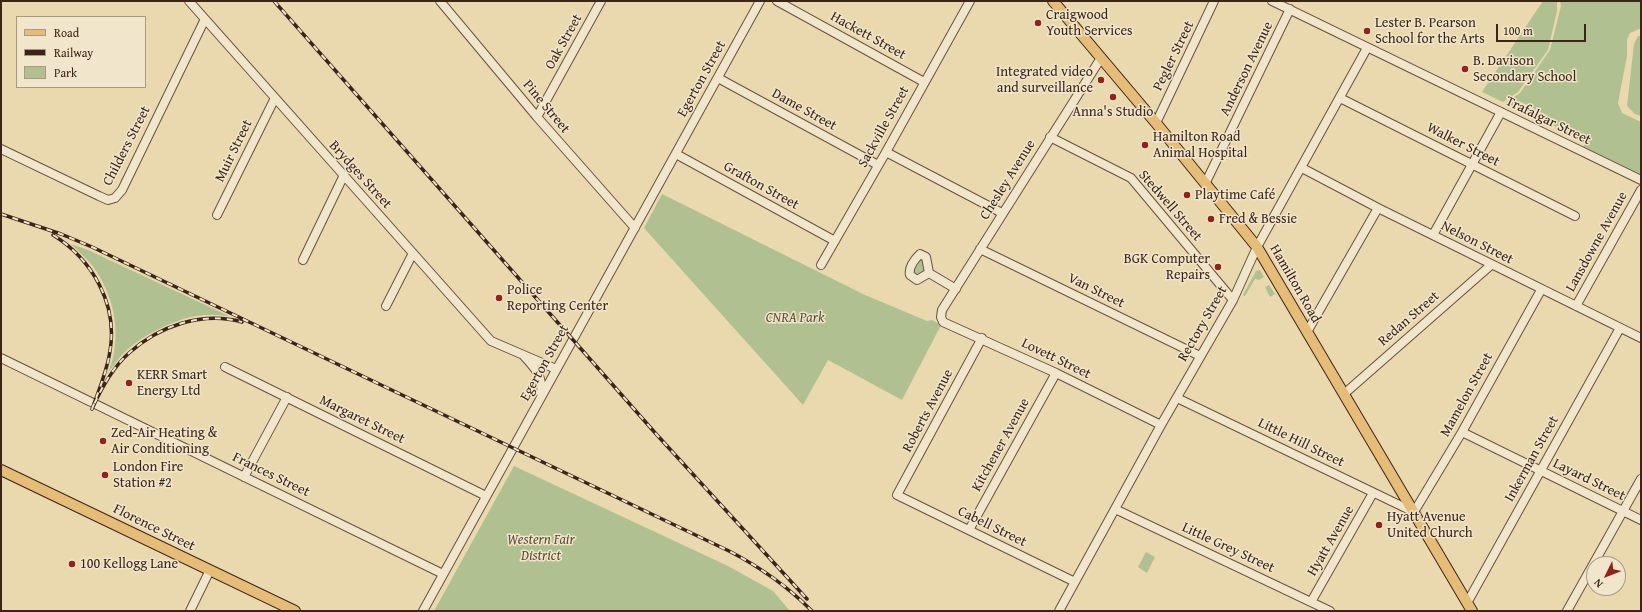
<!DOCTYPE html>
<meta charset="utf-8">
<style>
body{margin:0}
#map{position:relative;width:1642px;height:612px;overflow:hidden;background:#ead8af;font-family:"Gentium Book Plus",serif}
canvas{display:block}
.frame{position:absolute;inset:0;border:2px solid #3d2419;pointer-events:none}
.legend{position:absolute;left:16px;top:16px;width:130px;height:72px;box-sizing:border-box;background:#f1e6cb;border:1px solid #a99884;margin:0;padding:5px 7px;list-style:none;font-size:12px;color:#3d2419}
.legend li{display:flex;align-items:center;gap:8px;height:20px}
.legend b{width:20px;border:1px solid #a99884}
.north{position:absolute;left:1586px;top:556px;width:40px;height:40px;box-sizing:border-box;background:#f1e6cb;border:1px solid #a99884;border-radius:50%;rotate:227deg;font-size:11px;font-weight:700;line-height:16px;text-align:center;color:#3d2419}
.north::after{content:'';display:block;margin:auto;width:14px;height:18px;background:#8f2418;clip-path:polygon(50% 0,100% 100%,50% 72%,0 100%)}
.scale{position:absolute;left:1496px;top:24px;width:90px;height:18px;box-sizing:border-box;border:2px solid #3d2419;border-top:0;padding-left:5px;font-size:12px;line-height:14px;white-space:nowrap;color:#3d2419;-webkit-text-stroke:3px #f1e6cb;paint-order:stroke}
</style>
<div id="map">
<canvas width="1642" height="612"></canvas>
<div class="frame"></div>
<ul class="legend">
<li><b style="height:5px;background:#e5bc78"></b>Road</li>
<li><b style="height:5px;background:#3d2419"></b>Railway</li>
<li><b style="height:11px;background:#b1c090"></b>Park</li>
</ul>
<div class="north">N</div>
<div class="scale">100 m</div>
</div>
<script>
const c = document.querySelector('canvas').getContext('2d');
c.lineJoin = 'round';
function fillPath(path, color) { c.fillStyle = color; c.fill(path, 'evenodd'); }
function strokePath(path, color, width, dash) { c.strokeStyle = color; c.lineWidth = width; c.lineCap = dash ? 'butt' : 'round'; c.setLineDash(dash || []); c.stroke(path); }
function label(font, color, halo, rows, align = 'center') {
  c.font = font + ' "Gentium Book Plus",serif'; c.lineWidth = 3; c.setLineDash([]); c.textBaseline = 'middle'; c.strokeStyle = halo; c.fillStyle = color; for (const [text, x, y, turn = 0] of rows) {
    c.save(); c.translate(x, y); c.rotate((+turn || 0) * Math.PI / 180); c.textAlign = isNaN(turn) ? turn : align; if (halo) c.strokeText(text, 0, 0); c.fillText(text, 0, 0); c.restore();
  }
}
fillPath(new Path2D(`
 M1543,1h14v10l-9,39 -30,42 -15,10 -21,-10z
 M1560,1h81v27l-11,5 -3,7v16l-9,47 4,10 19,9v54l-58,-29 3,-5 -42,-21 4,-5 -29,-15 -6,6 -8,-4 15,-10 30,-43 11,-44z
 M1638,36h3v80l-6,-2 -8,-8 7,-62z
 M662,194l203,101 62,26 5,-1 9,5 -39,75 -74,-40 -25,45 -159,-177z
 M71,244l17,6 141,66c-12,-1 -25,-2 -38,1 -22,5 -54,21 -70,39 -4,5 -9,11 -13,17 15,-35 7,-79 -17,-109 -6,-7 -13,-13 -20,-20z
 M921,259l3,1 1,11 -9,5 -3,-4z
 M1260,270l4,7 -5,3 -4,-1 -10,17 -2,-1 13,-24z
 M1269,285l6,9 -5,3 -5,-10z
 M514,466l214,100 45,25 17,20h-356z
 M1146,552l9,5 -8,16 -9,-6z`), '#b1c090');
const minor = new Path2D(`
 M189,1l302,340 65,28
 M440,1l97,116 98,111
 M777,1l147,81
 M1272,1l369,179
 M1101,58l-159,252 -1,7 2,5 113,51 105,52
 M718,78l160,87
 M1340,98l235,118
 M537,117l64,-116
 M1156,123l58,-122
 M1050,137l81,41 102,122
 M1,149l98,47 9,4 7,-2 7,-8 83,-171
 M886,152l116,61
 M676,154l159,87
 M1302,168l76,40 263,130
 M1205,184l85,-175
 M217,215l58,-117
 M1433,235l68,-123
 M980,249l220,107
 M303,260l41,-85
 M821,265l65,-113 84,-151
 M929,273l-12,7 -7,-5c-2,-8 5,-16 10,-21l6,3 3,16 27,16
 M386,306l27,-53
 M1576,306l65,-116
 M1307,332l71,-124
 M982,338l-85,157 178,87
 M524,356c11,12 19,20 17,37
 M1,358l442,216
 M225,367l261,129
 M1344,394l147,-129
 M1177,398l237,114 48,-80 79,-142
 M1462,432l179,88
 M244,477l43,-80
 M1115,509l215,102
 M969,530l87,-157
 M1311,602l62,-109
 M1467,603l153,-275
 M190,611l20,-41
 M423,611l337,-610
 M1059,611l102,-186 72,-125 24,-53 110,-199
 M1567,611l74,-132`);
const major = new Path2D(`
 M1053,1l103,122 101,124 215,364
 M1,470l294,141`);
strokePath(minor, '#68513e', 10);
strokePath(major, '#3d2419', 12);
strokePath(minor, '#f1e6cb', 8);
strokePath(major, '#e5bc78', 10);
const rail = new Path2D(`
 M274,1l383,434 150,164
 M1,214l60,20 31,13 637,304c31,16 58,35 83,60
 M53,235c39,24 65,69 57,116 -3,20 -11,39 -18,58 9,-20 20,-41 37,-56 30,-27 73,-42 113,-31`);
strokePath(rail, '#3d2419', 3.5);
strokePath(rail, '#f1e6cb', 2, [6]);
for (const [x, y, r, color] of [
 [1038,23,4,"#8f2418"],
 [1367,31,4,"#8f2418"],
 [1465,69,4,"#8f2418"],
 [1101,80,4,"#8f2418"],
 [1113,97,4,"#8f2418"],
 [1145,145,4,"#8f2418"],
 [1187,195,4,"#8f2418"],
 [1211,219,4,"#8f2418"],
 [1218,267,4,"#8f2418"],
 [499,298,4,"#8f2418"],
 [129,383,4,"#8f2418"],
 [103,441,4,"#8f2418"],
 [105,475,4,"#8f2418"],
 [1379,525,4,"#8f2418"],
 [72,564,4,"#8f2418"]
]) { const dot = new Path2D(); dot.arc(x, y, r, 0, 2 * Math.PI); c.fillStyle = color; c.fill(dot); strokePath(dot, '#f1e6cb', 1.5); }
label('14px', '#3d2419', '#f1e6cb', [
 ["Craigwood",1046,15],
 ["Youth Services",1046,31],
 ["Lester B. Pearson",1375,23],
 ["School for the Arts",1375,39],
 ["B. Davison",1473,61],
 ["Secondary School",1473,77],
 ["Integrated video",1093,72,"right"],
 ["and surveillance",1093,88,"right"],
 ["Anna's Studio",1113,112,"center"],
 ["Hamilton Road",1153,137],
 ["Animal Hospital",1153,153],
 ["Playtime Café",1195,195],
 ["Fred & Bessie",1219,219],
 ["BGK Computer",1210,259,"right"],
 ["Repairs",1210,275,"right"],
 ["Police",507,290],
 ["Reporting Center",507,306],
 ["KERR Smart",137,375],
 ["Energy Ltd",137,391],
 ["Zed-Air Heating &",111,433],
 ["Air Conditioning",111,449],
 ["London Fire",113,467],
 ["Station #2",113,483],
 ["Hyatt Avenue",1387,517],
 ["United Church",1387,533],
 ["100 Kellogg Lane",80,564]
], 'left');
label('14px', '#3d2419', '#f1e6cb', [
 ["Hackett Street",868,36,29],
 ["Oak Street",564,42,-61],
 ["Pegler Street",1174,56,-64],
 ["Anderson Avenue",1247,69,-64],
 ["Egerton Street",702,79,-61],
 ["Pine Street",546,107,50],
 ["Dame Street",804,110,29],
 ["Trafalgar Street",1548,121,26],
 ["Sackville Street",884,127,-61],
 ["Walker Street",1463,145,27],
 ["Childers Street",127,146,-63],
 ["Muir Street",234,151,-64],
 ["Brydges Street",360,175,48],
 ["Chesley Avenue",1008,180,-58],
 ["Grafton Street",761,186,29],
 ["Stedwell Street",1170,206,49],
 ["Lansdowne Avenue",1597,242,-61],
 ["Nelson Street",1477,243,27],
 ["Hamilton Road",1295,284,60],
 ["Van Street",1096,291,26],
 ["Redan Street",1409,319,-41],
 ["Rectory Street",1203,324,-60],
 ["Lovett Street",1056,359,26],
 ["Egerton Street",545,363,-61],
 ["Mamelon Street",1467,395,-61],
 ["Roberts Avenue",928,411,-62],
 ["Margaret Street",362,420,26],
 ["Little Hill Street",1301,443,26],
 ["Kitchener Avenue",1001,445,-61],
 ["Inkerman Street",1532,459,-61],
 ["Frances Street",271,475,26],
 ["Layard Street",1589,480,26],
 ["Cabell Street",992,527,26],
 ["Florence Street",154,528,26],
 ["Hyatt Avenue",1331,541,-60],
 ["Little Grey Street",1228,548,25]
]);
label('italic 14px', '#5a4b37', '#f1e6cb', [
 ["CNRA Park",795,318],
 ["Western Fair",541,540],
 ["District",541,556]
]);
</script>
